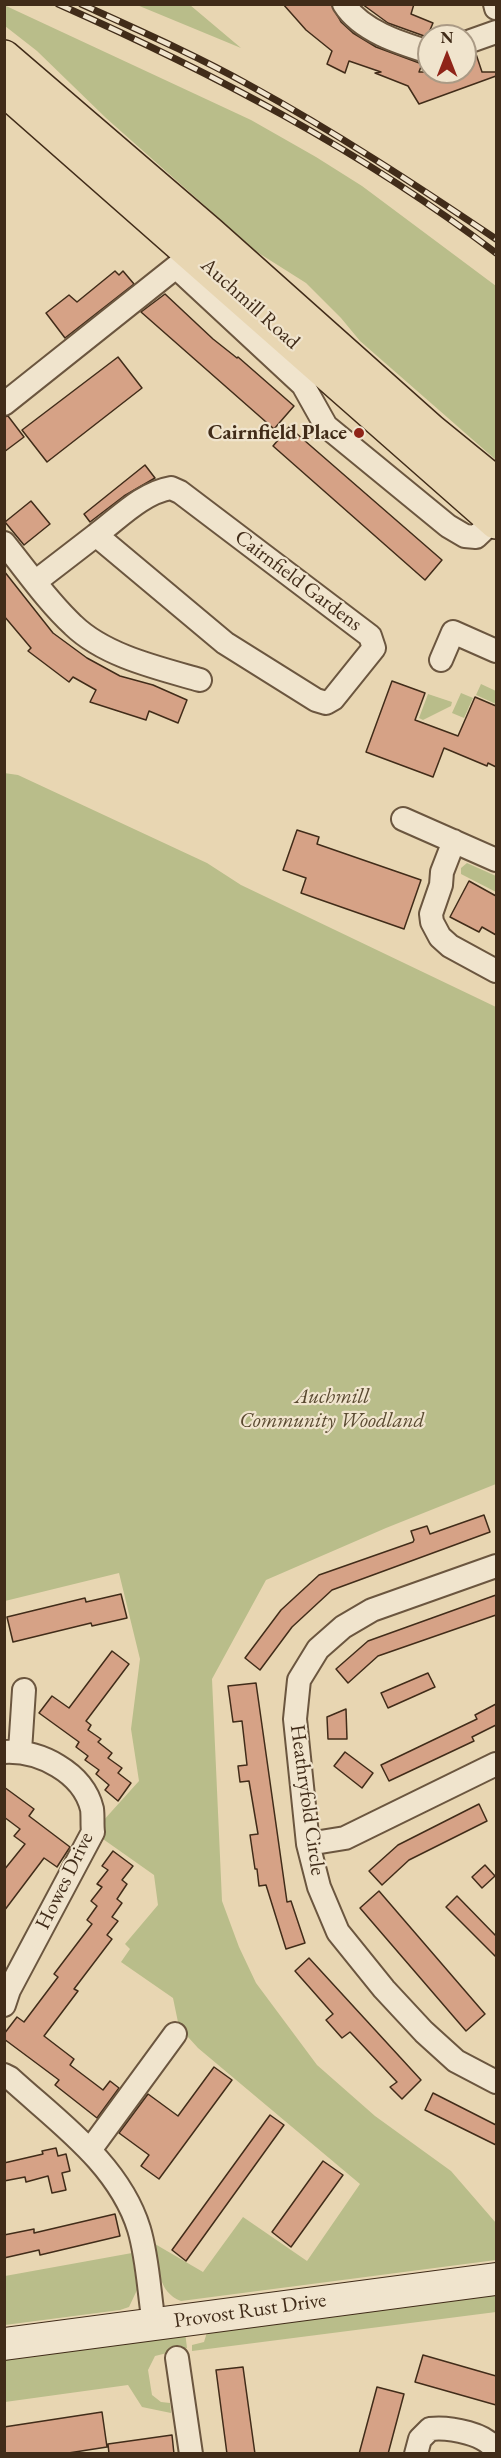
<!DOCTYPE html>
<style>
body{margin:0}
#map{position:relative;width:501px;height:2458px;overflow:hidden;background:#e8d6b2;font-family:"EB Garamond",serif}
canvas{display:block}
.frame{position:absolute;inset:0;border:6px solid #412c19;pointer-events:none}
.north{position:absolute;left:417px;top:24px;width:60px;height:60px;box-sizing:border-box;background:#f0e4cd;border:2px solid #aa9a85;border-radius:50%;rotate:0deg;font-size:16px;font-weight:700;line-height:24px;text-align:center;color:#412c19}
.north::after{content:'';display:block;margin:auto;width:21px;height:27px;background:#8f2418;clip-path:polygon(50% 0,100% 100%,50% 72%,0 100%)}
</style>
<div id="map">
<canvas width="501" height="2458"></canvas>
<div class="frame"></div>
<div class="north">N</div>
</div>
<script>
const c = document.querySelector('canvas').getContext('2d');
c.lineJoin = 'round';
function fillPath(path, color) { c.fillStyle = color; c.fill(path, 'evenodd'); }
function strokePath(path, color, width, dash) { c.strokeStyle = color; c.lineWidth = width; c.lineCap = dash ? 'butt' : 'round'; c.setLineDash(dash || []); c.stroke(path); }
function label(font, color, halo, rows, align = 'center') {
  c.font = font + ' "EB Garamond",serif'; c.lineWidth = 4.5; c.setLineDash([]); c.textBaseline = 'middle'; c.strokeStyle = halo; c.fillStyle = color; for (const [text, x, y, turn = 0] of rows) {
    c.save(); c.translate(x, y); c.rotate((+turn || 0) * Math.PI / 180); c.textAlign = isNaN(turn) ? turn : align; if (halo) c.strokeText(text, 0, 0); c.fillText(text, 0, 0); c.restore();
  }
}
fillPath(new Path2D(`
 M4,5l247,115 65,37 46,29 134,100v174l-136,-119 -19,-23 -35,-35 -49,-31 -151,-134 -69,-67 -32,-25z
 M137,5h53l51,43z
 M481,684l15,7v13l-20,-9z
 M461,693l12,5 -9,20 -12,-5z
 M428,694l24,8 -1,4 -28,14 -4,-2z
 M4,773l14,2 189,88 34,22 255,122v477l-110,44 -120,52 -54,99 10,222 17,46 17,36 61,82 58,51 76,55 45,52v37l-315,41c-24,-9 -22,-34 -26,-57l48,28 40,-55 64,44 53,-77 -162,-136 -19,-21 -6,-29 -52,-36 9,-13 -5,-5 33,-39 -4,-30 -61,-43 46,-51 -8,-52 9,-70 -21,-86 -114,28z
 M467,863l29,13v16l-35,-18v-6z
 M132,2253l5,37 -8,17 -9,3 -115,15v-49z
 M496,2289v23l-304,39v-6l12,-3 4,-13z
 M185,2332l2,16 -32,8 -7,14 4,25 9,7 9,1 1,10 -29,-6 -14,-22 -123,17 -1,-46z`), '#b9bd8a');
const building = new Path2D(`
 M283,4h48l10,18 12,11 23,14 46,17 -3,8h46v-16l11,-2 6,18h14v4l-77,28 -11,-18 -33,-13 6,-1 -32,-11 -4,12 -18,-9 5,-13 -26,-21z
 M362,4h52l-3,10 22,9 -6,14 -39,-14z
 M115,271l4,4 4,-4 11,13 -69,54 -19,-25 23,-18 8,7z
 M165,294l48,45 24,19 1,-1 56,49 -20,23 -133,-117z
 M118,357l24,31 -95,74 -25,-32z
 M8,416l16,21 -20,15v-35z
 M289,427l153,133 -17,20 -152,-134z
 M145,465l10,13 -31,18 -34,26 -6,-8z
 M31,501l19,23 -26,21 -19,-23z
 M4,571l49,62 34,25 33,18 33,9 34,15 -9,23 -29,-12 -3,9 -56,-18 6,-12 -23,-13 -4,5 -41,-31 3,-3 -27,-32z
 M392,681l33,12 -10,27 43,16 17,-39 21,9v61l-8,-4 -1,3 -43,-18 -11,29 -67,-25z
 M297,830l22,7 -2,7 104,36 -17,49 -103,-36 5,-15 -23,-8z
 M469,881l27,15v39l-14,-8 -3,5 -29,-15z
 M484,1515l6,17 -158,58 -40,37 -32,43 -15,-12 36,-48 38,-35 94,-33 1,-2 -3,-9 16,-5 3,8z
 M121,1594l6,24 -35,8 -1,-3 -78,19 -6,-25 78,-19 1,4z
 M496,1595v20l-118,41 -30,27 -12,-14 32,-28z
 M112,1651l17,13 -43,57 5,4 -3,5 13,9 -3,3 14,11 -4,5 14,10 -4,5 13,10 -13,18 -13,-11 4,-5 -13,-11 3,-4 -14,-10 3,-4 -12,-9 3,-5 -40,-29 13,-17 17,12z
 M428,1673l7,14 -47,21 -7,-15z
 M256,1683l31,219 4,-1 14,42 -19,6 -20,-64 -7,1 -2,-17h-2l-5,-34 8,-1 -9,-53 -9,1 -2,-16 9,-1 -5,-44 -9,1 -5,-36z
 M496,1704v21l-24,12 2,4 -85,40 -8,-16 96,-46 -2,-4z
 M346,1709l1,30h-19l-1,-22z
 M345,1752l28,21 -11,15 -28,-22z
 M4,1787l30,22 -5,7 41,31 -13,20 -13,-9 -40,53v-41l21,-26 -11,-8 6,-7 -16,-12z
 M479,1804l8,17 -78,39 -27,25 -13,-14 29,-26z
 M113,1851l20,15 -11,14 5,4 -10,15 5,4 -10,14 6,4 -11,14 5,4 -38,50 4,2 -34,45 30,23 -4,6 33,25 7,-9 9,7 -22,30 -42,-33 4,-5 -55,-41v-5l13,-17 7,5 34,-45 -4,-3 38,-50 -5,-4 10,-14 -6,-5 11,-14 -5,-3 11,-14 -6,-4z
 M485,1865l10,11 -13,12 -10,-11z
 M379,1891l106,123 -19,17 -106,-123z
 M457,1896l39,40v21l-50,-50z
 M309,1958l112,122 -19,19 -12,-12 7,-5 -45,-48 -2,-2 -8,6 -16,-18 7,-6 -38,-43z
 M214,2067l18,13 -73,99 -18,-13 8,-11 -30,-22 29,-39 30,22z
 M433,2093l63,32v20l-71,-35z
 M270,2115l14,10 -98,136 -14,-11z
 M56,2148l2,8 8,-2 4,17 -8,2 4,17 -14,3 -4,-17 -22,6 -1,-5 -21,4v-18l39,-9 -1,-3z
 M323,2161l20,14 -52,72 -19,-15z
 M115,2214l5,22 -80,19 -1,-5 -35,8v-23l30,-6v4z
 M423,2355l73,21v29l-81,-23z
 M243,2367l12,87h-28l-11,-84z
 M377,2387l27,7 -16,60h-29z
 M102,2412l5,35 -45,7h-58v-27z
 M172,2435l2,19h-65l-1,-10z`);
fillPath(building, '#d6a286');
strokePath(building, '#412c19', 1.5);
const street = new Path2D(`
 M344,4c17,27 56,39 85,48
 M495,4l1,4
 M465,43l31,-11
 M177,268l126,117 23,41 122,100 17,10 11,1 20,-19
 M4,404l182,-145
 M171,488l9,4 190,144 4,12 -41,51 -7,4 -10,-3 -91,-57 -129,-108c23,-17 46,-42 75,-47z
 M4,543c22,27 43,58 69,82 32,31 85,43 127,55
 M35,582l61,-47
 M441,660l12,-28 43,19
 M403,819l93,41
 M454,841l-12,31 -1,13 -10,29 1,8 8,15 10,9 46,25
 M496,1566l-124,44 -29,17 -25,22 -19,31 -4,39 13,125 11,43 19,45 46,57 40,43 32,29 40,21
 M20,1751l4,-61
 M4,1752c35,-2 79,20 88,57 1,7 0,16 1,23l-84,158 -5,15
 M308,1844l37,-6 151,-74
 M4,2075l6,3c48,44 109,86 129,151 9,30 10,64 15,95
 M90,2150l85,-116
 M177,2358l14,96
 M416,2454l4,-15 10,-10c17,-2 62,4 66,25`);
const secondary = new Path2D(`
 M4,2344l492,-65`);
const primary = new Path2D(`
 M4,57l206,177 221,197 65,53
 M4,89l492,433`);
strokePath(street, '#6b563f', 26);
strokePath(secondary, '#412c19', 34);
strokePath(primary, '#412c19', 36);
strokePath(street, '#f0e4cd', 22);
strokePath(secondary, '#f0e4cd', 32);
strokePath(primary, '#e8d6b2', 33);
const rail = new Path2D(`
 M58,4c153,68 304,147 438,249
 M81,4c57,26 114,51 168,81 86,47 167,100 247,154`);
strokePath(rail, '#412c19', 7);
strokePath(rail, '#f0e4cd', 4.5, [14]);
for (const [x, y, r, color] of [
 [359,433,6,"#8f2418"]
]) { const dot = new Path2D(); dot.arc(x, y, r, 0, 2 * Math.PI); c.fillStyle = color; c.fill(dot); strokePath(dot, '#f0e4cd', 2); }
label('21px', '#412c19', '#f0e4cd', [
 ["Auchmill Road",250,304,42],
 ["Cairnfield Gardens",298,581,37],
 ["Heathryfold Circle",307,1800,82],
 ["Howes Drive",65,1881,-64],
 ["Provost Rust Drive",250,2311,-8]
]);
label('bold 21px', '#412c19', '#f0e4cd', [
 ["Cairnfield Place",347,433]
], 'right');
label('italic 21px', '#594930', '#f0e4cd', [
 ["Auchmill",332,1397],
 ["Community Woodland",332,1421]
]);
</script>
